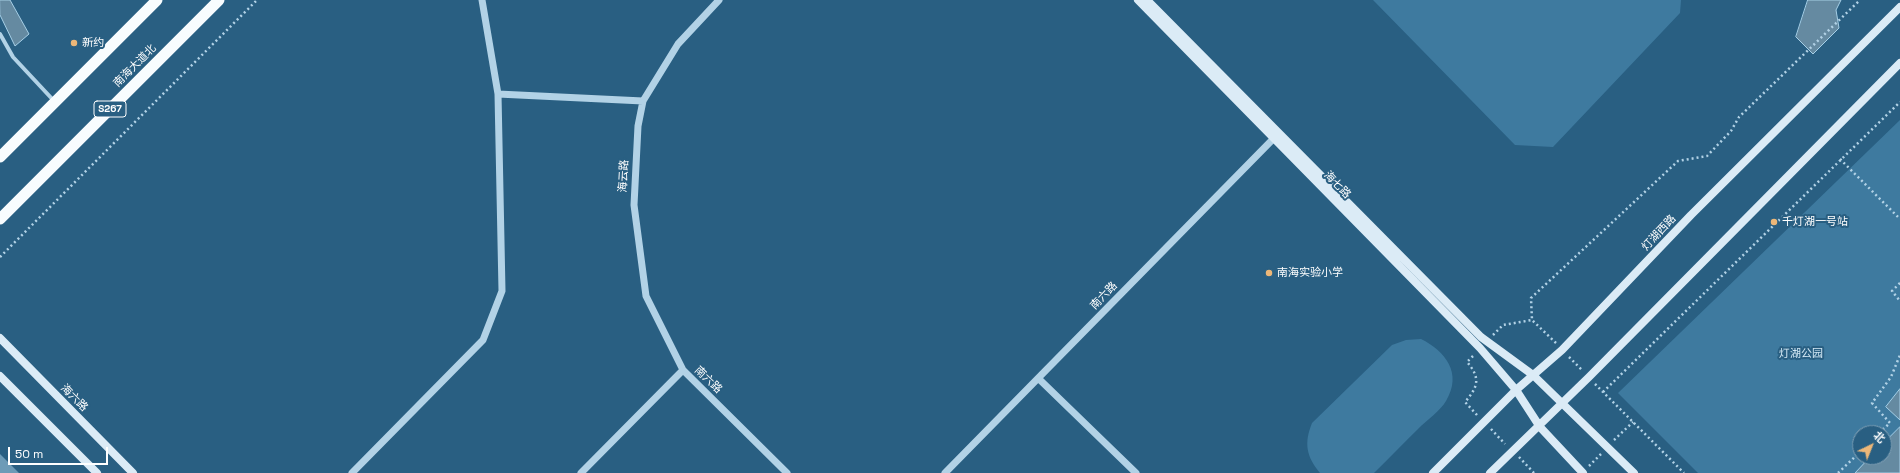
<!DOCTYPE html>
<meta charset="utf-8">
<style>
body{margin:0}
#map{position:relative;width:1900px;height:473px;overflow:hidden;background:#295f82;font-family:"Space Grotesk","Noto Sans SC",sans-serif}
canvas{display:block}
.north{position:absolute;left:1852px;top:425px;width:40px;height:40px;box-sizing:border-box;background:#295f82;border:1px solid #7f9fb4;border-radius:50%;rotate:43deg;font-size:11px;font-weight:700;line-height:16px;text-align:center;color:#fff}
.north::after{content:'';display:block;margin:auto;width:14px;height:18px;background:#edb778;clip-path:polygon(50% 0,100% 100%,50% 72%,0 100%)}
.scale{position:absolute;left:8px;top:447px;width:100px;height:18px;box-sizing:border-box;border:2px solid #fff;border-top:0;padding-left:5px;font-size:12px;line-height:14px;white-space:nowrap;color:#fff;-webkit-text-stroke:3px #295f82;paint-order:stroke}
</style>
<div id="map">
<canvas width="1900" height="473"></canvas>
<div class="north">北</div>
<div class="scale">50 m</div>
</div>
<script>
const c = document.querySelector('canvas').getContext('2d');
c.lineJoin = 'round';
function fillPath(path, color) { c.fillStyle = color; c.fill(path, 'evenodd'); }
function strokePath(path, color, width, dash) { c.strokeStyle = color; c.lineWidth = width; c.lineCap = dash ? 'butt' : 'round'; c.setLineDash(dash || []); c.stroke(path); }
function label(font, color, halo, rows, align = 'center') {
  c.font = font + ' "Space Grotesk","Noto Sans SC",sans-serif'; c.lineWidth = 4; c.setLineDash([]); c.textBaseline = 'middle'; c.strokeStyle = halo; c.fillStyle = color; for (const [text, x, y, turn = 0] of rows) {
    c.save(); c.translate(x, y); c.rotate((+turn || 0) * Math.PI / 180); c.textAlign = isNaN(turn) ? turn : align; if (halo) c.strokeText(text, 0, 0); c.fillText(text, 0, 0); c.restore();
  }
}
fillPath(new Path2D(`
 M1373,0h308l-1,13 -127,134 -38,-2z
 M1900,120v353h-202l-80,-80zM1860,433h24v24h-24z
 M1421,339c24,12 42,34 25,62 -5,9 -20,20 -28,28 -15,15 -29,29 -44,44h-54c-14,-17 -16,-30 -8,-50l80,-78 14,-5z`), '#3e7a9f');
const water = new Path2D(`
 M0,0h10l19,34 -14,12 -15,-31z
 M1808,0h33l-5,10 3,18 -26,26 -17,-17z
 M1900,389v31l-14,-13z
 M1900,427v46h-45l15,-16h14v-14z`);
fillPath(water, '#658aa1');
strokePath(water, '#a6cfe6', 1);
fillPath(new Path2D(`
 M0,454l19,19h-19z`), '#6d9bb7');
strokePath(new Path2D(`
 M1840,159l60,60
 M0,257l257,-257
 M1900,283l-8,8 8,10
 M1493,335l10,-10 29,-5
 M1556,343l-24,-23 -1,-22 147,-137 29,-5 24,-25 8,-14 121,-117
 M1473,356l-6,6c14,16 11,25 -2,40l12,13
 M1569,357l13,13
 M1595,384l89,89
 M1603,392l297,-290
 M1491,429l14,15
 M1879,433l11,-10 -18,-20 19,-26 9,-22
 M1614,440l19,-18
 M1519,457l15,16
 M1589,466l12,-12
 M1838,473l22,-21`), '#b2d2e6', 2.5, [2, 3]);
strokePath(new Path2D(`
 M0,34l13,23 42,45`), '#b2d2e6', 4);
strokePath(new Path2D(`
 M719,0l-41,44 -35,57 -5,25 -4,79 12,91 37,74 104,103
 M498,94l145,7
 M1039,379l97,94
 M352,473l131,-133 19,-49 -4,-197 -16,-94
 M581,473l102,-103
 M945,473l332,-338`), '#b2d2e6', 7);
strokePath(new Path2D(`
 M1138,0l342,348 36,42 24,37 43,46
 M1147,0l334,337 52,38 101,98
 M0,338l133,135
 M0,376l97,97
 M1433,473l83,-83 46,-40 129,-135 209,-208
 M1490,473l99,-96 311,-314`), '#dbebf6', 8);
strokePath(new Path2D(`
 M0,157l157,-157
 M0,219l219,-219`), '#f8fcfe', 11);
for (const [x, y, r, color] of [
 [74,43,4,"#edb778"],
 [1774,222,4,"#edb778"],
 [1269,273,4,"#edb778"]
]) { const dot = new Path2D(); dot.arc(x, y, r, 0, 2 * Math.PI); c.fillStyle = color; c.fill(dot); strokePath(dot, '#295f82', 1.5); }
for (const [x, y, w] of [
 [110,109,32]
]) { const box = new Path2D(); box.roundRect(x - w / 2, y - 8, w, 16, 3); c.fillStyle = '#295f82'; c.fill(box); strokePath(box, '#fff', 1); }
label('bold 10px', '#fff', null, [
 ["S267",110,109]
]);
label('11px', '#fff', '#295f82', [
 ["新约",82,43],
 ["千灯湖一号站",1782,222],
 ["南海实验小学",1277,273]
], 'left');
label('11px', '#fff', '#295f82', [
 ["南海大道北",135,66,-45],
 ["海云路",624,176,-87],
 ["海七路",1337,185,46],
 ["灯湖西路",1659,233,-47],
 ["南六路",1104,296,-46],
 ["南六路",708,380,44],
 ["海六路",74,398,45]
]);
label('11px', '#d4e9f5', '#295f82', [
 ["灯湖公园",1801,354]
]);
</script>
